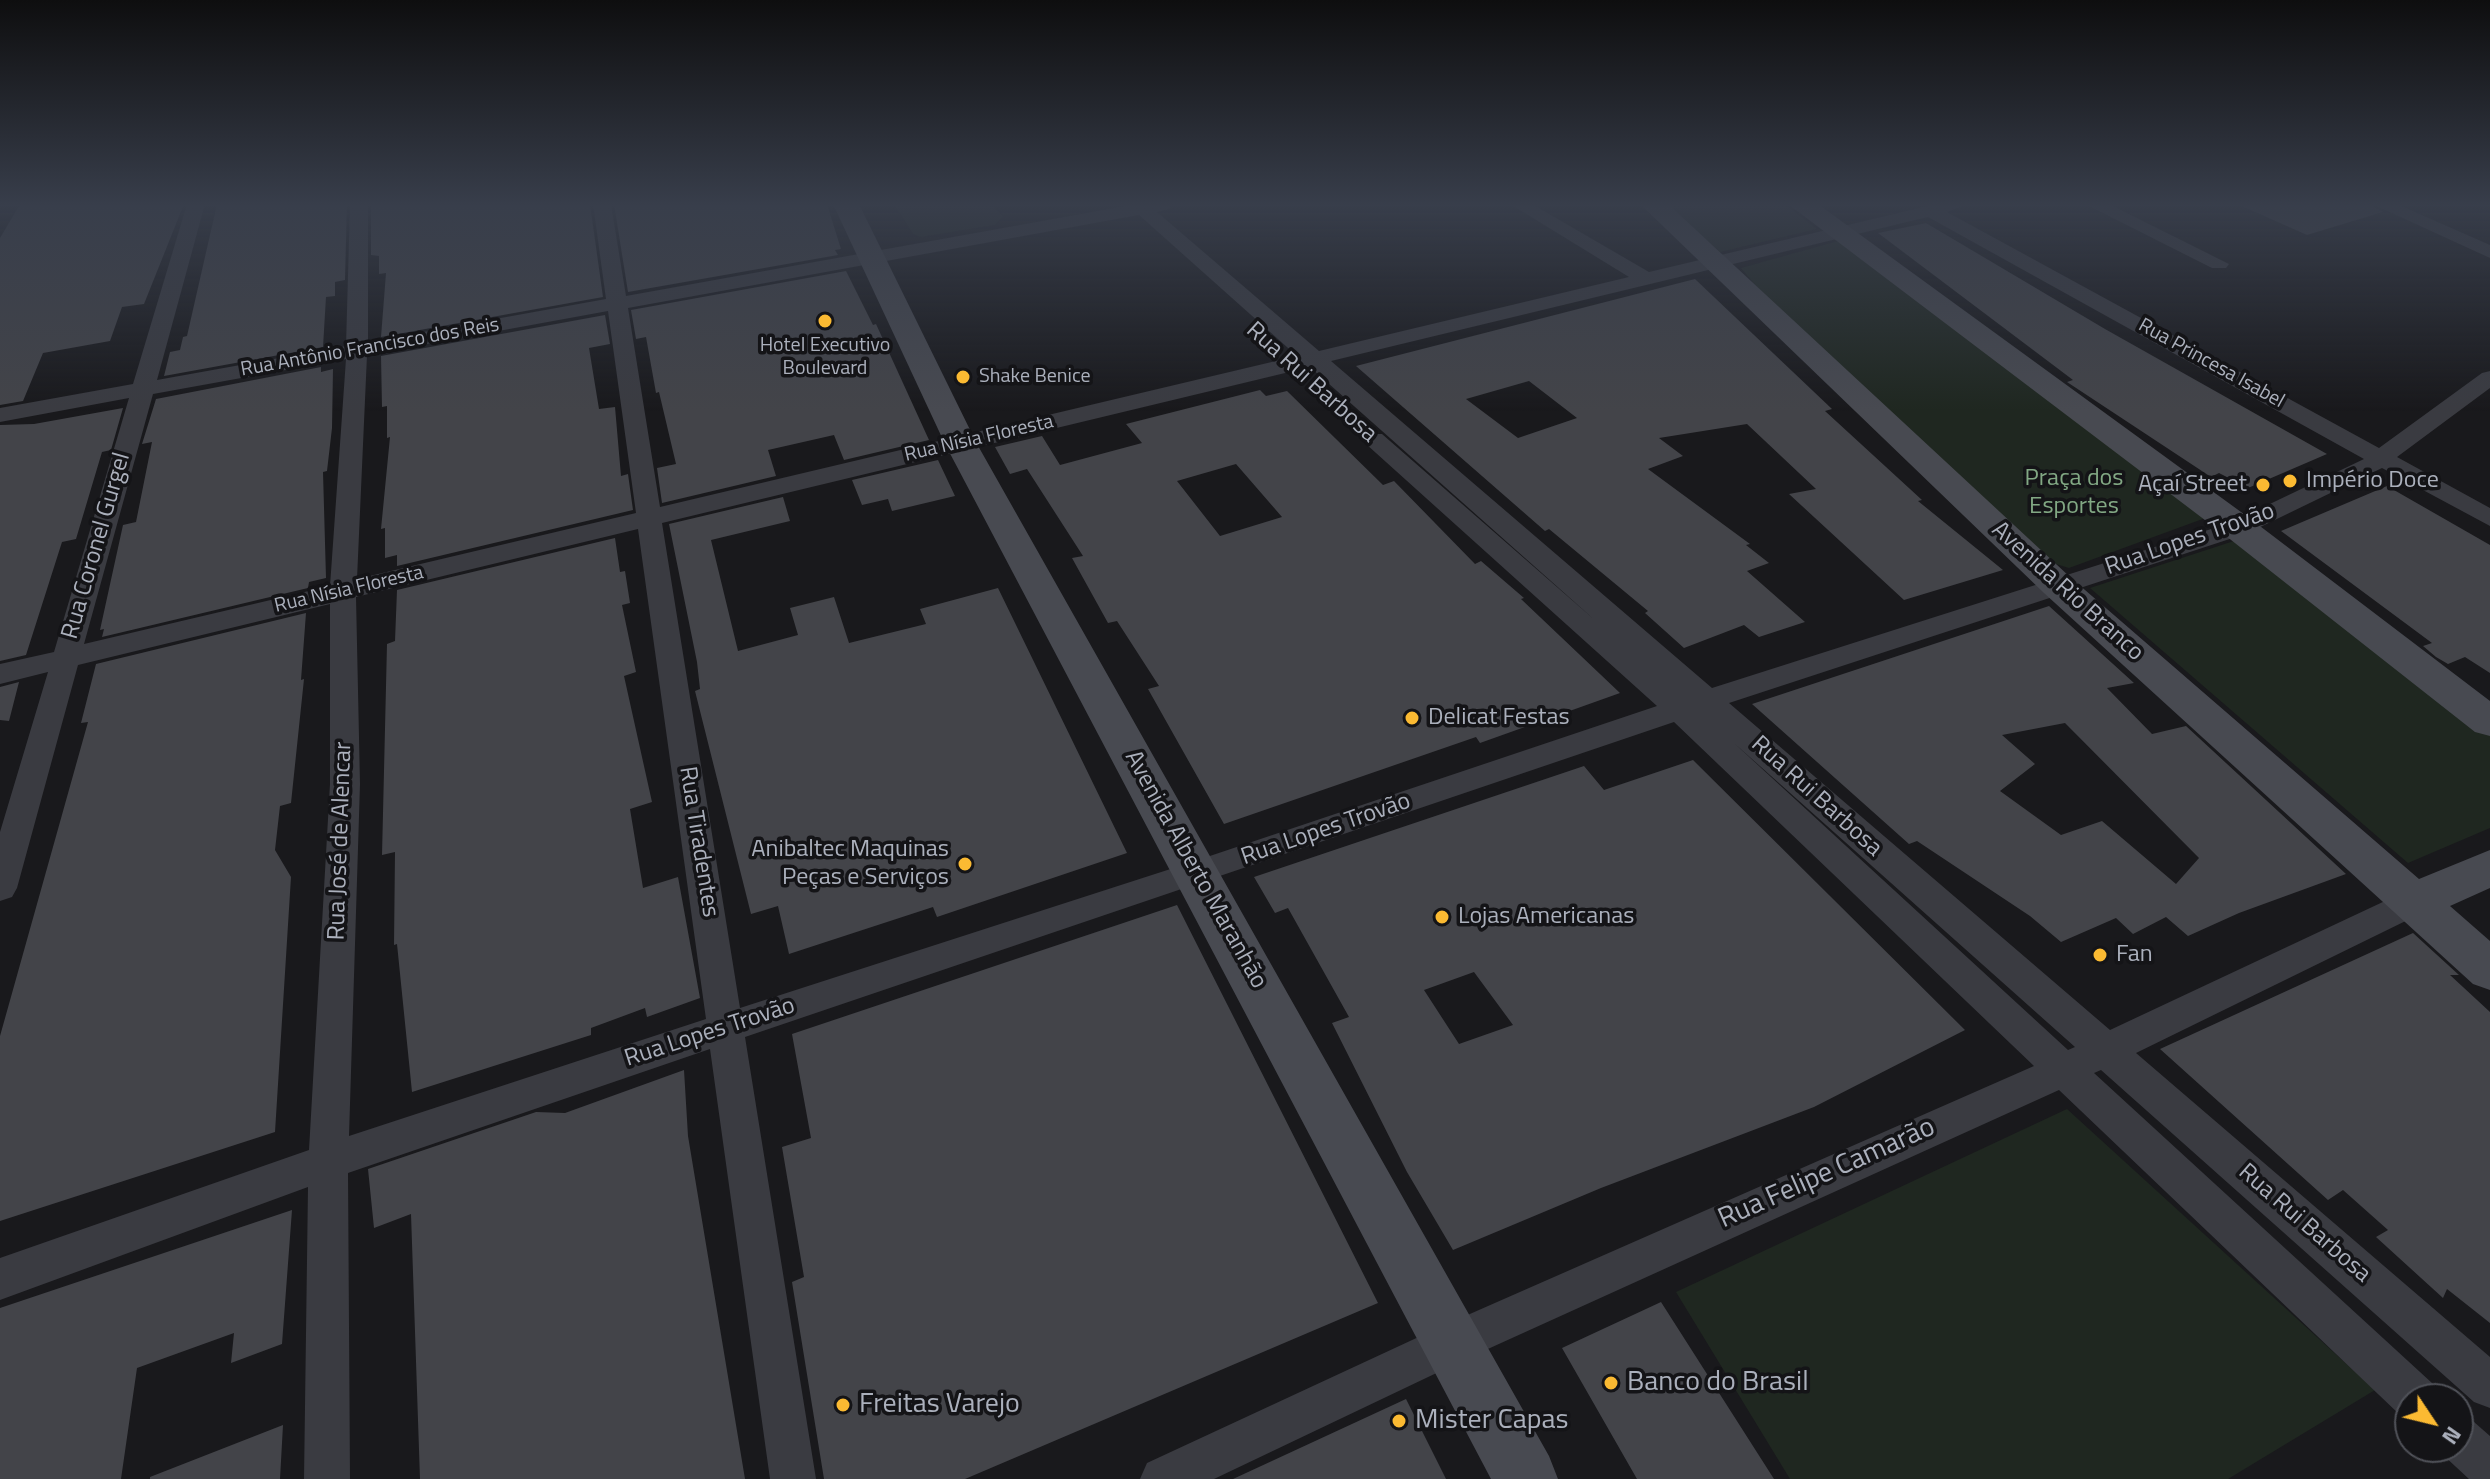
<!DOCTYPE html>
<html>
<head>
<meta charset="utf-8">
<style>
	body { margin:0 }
	#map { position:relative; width:2490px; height:1479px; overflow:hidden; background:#19191c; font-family:"Titillium Web",sans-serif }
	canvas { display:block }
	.north { position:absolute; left:2394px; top:1383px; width:80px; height:80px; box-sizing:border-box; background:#141417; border:2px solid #505259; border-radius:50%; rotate:125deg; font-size:22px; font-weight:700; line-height:32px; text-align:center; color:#abb0bc }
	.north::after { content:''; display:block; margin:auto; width:28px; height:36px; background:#fbba32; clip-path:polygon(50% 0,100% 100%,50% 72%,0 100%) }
</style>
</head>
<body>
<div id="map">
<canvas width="2490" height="1479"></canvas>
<div class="north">N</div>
</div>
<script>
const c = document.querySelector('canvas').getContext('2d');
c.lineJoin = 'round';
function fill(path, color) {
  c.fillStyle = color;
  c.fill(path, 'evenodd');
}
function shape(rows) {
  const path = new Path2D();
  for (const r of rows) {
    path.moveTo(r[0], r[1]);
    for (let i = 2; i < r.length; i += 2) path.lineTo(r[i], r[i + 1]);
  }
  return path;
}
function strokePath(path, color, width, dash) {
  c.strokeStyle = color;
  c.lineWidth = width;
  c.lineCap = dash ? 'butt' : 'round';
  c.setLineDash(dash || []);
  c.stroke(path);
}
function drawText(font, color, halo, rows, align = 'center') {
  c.font = font + ' "Titillium Web",sans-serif';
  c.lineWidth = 7;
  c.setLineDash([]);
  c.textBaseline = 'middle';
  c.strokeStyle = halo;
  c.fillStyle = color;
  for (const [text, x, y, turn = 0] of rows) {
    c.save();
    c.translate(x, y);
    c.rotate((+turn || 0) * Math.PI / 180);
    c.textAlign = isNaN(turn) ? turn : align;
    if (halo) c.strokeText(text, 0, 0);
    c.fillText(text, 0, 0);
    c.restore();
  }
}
const green = shape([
	[894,204,990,204,1003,216,995,225,921,237,913,234],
	[1665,204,1785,204,1817,229,1720,252],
	[1838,241,2208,517,2069,568,2056,564,1791,328,1741,268],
	[2240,539,2490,733,2490,828,2408,863,2090,588],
	[2067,1109,2375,1390,2228,1479,1790,1479,1676,1292]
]);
const building = shape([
	[20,204,184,204,144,304,122,307,110,341,43,353,23,401,0,405,0,238],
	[217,204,347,204,345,280,335,282,335,296,326,297,323,347,164,376,170,352,180,350,183,337,187,336],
	[371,204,590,204,603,297,381,337,386,273,379,274,379,256,371,255],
	[614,204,827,204,841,249,835,250,838,255,628,292],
	[2237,204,2369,204,2383,212,2307,235],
	[1926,223,2105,329,2327,454,2248,488,2219,473,2211,477,2067,382,2073,380,1878,233],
	[846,271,873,325,876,324,929,440,844,460,834,435,768,450,776,476,662,503,657,468,676,464,659,392,656,393,646,337,636,339,631,310],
	[1695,279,1832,409,1825,411,1922,500,1918,501,2003,570,1904,600,1789,494,1816,489,1747,424,1659,438,1683,456,1648,469,1750,544,1746,545,1769,563,1747,571,1805,622,1759,637,1744,625,1684,648,1645,613,1648,611,1549,529,1545,531,1356,366],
	[1529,381,1577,418,1518,438,1466,399],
	[605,315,610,344,589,348,599,409,615,407,621,476,628,474,633,510,397,566,397,555,385,558,385,528,381,529,390,437,387,438,387,406,382,407,381,356],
	[321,367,321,372,333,369,332,428,327,471,323,472,326,578,309,582,308,588,102,637,104,629,100,630,123,525,136,522,152,442,142,444,156,399],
	[1260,390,1266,396,1287,391,1383,485,1394,481,1475,564,1481,561,1524,598,1521,599,1620,693,1480,743,1476,737,1224,824,1148,689,1159,686,1117,621,1108,623,1072,558,1083,556,1027,469,1010,474,995,447,1042,436,1060,465,1142,443,1126,424],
	[1236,464,1282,517,1220,536,1177,481],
	[123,408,111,450,102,452,76,539,62,542,26,655,0,661,0,425,34,424],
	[938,460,955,496,892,511,888,499,862,505,852,480],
	[2387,486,2490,545,2490,673,2465,657,2448,664,2436,657,2423,646,2432,643,2281,531],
	[783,497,790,521,711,540,738,651,798,635,790,608,834,597,849,643,926,624,920,609,998,588,1127,853,937,917,933,907,789,954,778,906,751,914,695,691,700,689,697,662,669,524],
	[615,538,620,572,625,571,630,603,622,605,636,672,624,676,652,802,630,809,643,888,678,877,700,998,647,1017,645,1008,591,1028,591,1035,412,1092,397,944,394,945,395,852,382,855,387,644,395,641,397,590],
	[2049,606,2134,683,2107,688,2152,734,2186,726,2346,874,2239,913,2188,936,2166,917,2133,934,2116,918,2061,942,2030,916,1917,841,1909,844,1752,704],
	[2065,723,2199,858,2176,884,2102,821,2061,835,2000,791,2035,764,2002,735],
	[306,613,301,680,304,679,291,803,280,806,275,850,291,877,275,1132,0,1221,0,1036,88,722,81,723,96,664],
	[19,682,9,721,0,720,0,687],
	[1693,760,1965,1030,1814,1107,1601,1188,1453,1250,1407,1172,1332,1023,1349,1017,1288,908,1275,913,1254,877,1584,766,1604,790],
	[1474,972,1513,1025,1459,1044,1424,990],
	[1177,905,1378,1303,965,1479,824,1479,792,1282,804,1277,782,1147,811,1138,792,1034],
	[2413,933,2459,975,2450,975,2490,1012,2490,1323,2447,1289,2443,1298,2376,1237,2388,1230,2343,1190,2328,1200,2160,1049],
	[684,1070,688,1136,745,1479,420,1479,411,1214,374,1228,368,1169,536,1112,565,1113],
	[292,1210,282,1344,231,1363,234,1333,137,1368,121,1479,0,1479,0,1308],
	[1661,1302,1774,1479,1637,1479,1562,1348],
	[1406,1399,1446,1479,1233,1479],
	[283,1425,280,1479,150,1479,150,1477]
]);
const street = shape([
	[187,204,205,204,157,380,346,346,350,204,368,204,368,342,606,299,593,204,611,204,626,296,1136,204,1172,204,1169,209,1157,212,1319,351,1629,277,1510,204,1532,204,1649,272,1936,204,1968,204,1947,212,2379,448,2482,373,2490,371,2490,388,2397,457,2490,508,2490,526,2382,468,2248,533,1729,703,2110,1030,2402,893,2414,889,2426,893,2431,902,2426,911,2136,1053,2490,1357,2490,1408,2474,1402,2101,1070,2094,1073,2432,1383,2438,1399,2410,1399,2410,1419,2400,1415,2059,1090,1468,1358,1214,1479,1140,1479,1147,1463,1438,1328,2034,1066,1674,722,745,1037,816,1479,770,1479,710,1049,348,1173,350,1479,304,1479,308,1187,0,1300,0,1258,309,1150,330,784,330,604,78,665,17,888,12,897,0,901,0,832,48,672,0,684,0,664,54,652,129,398,0,422,0,408,133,384,187,204],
	[1139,215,1297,356,660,507,628,308,1139,215],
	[1928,217,2364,459,2230,523,1712,688,1331,361,1928,217],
	[608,311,636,513,357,579,367,355,608,311],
	[346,359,330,586,84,644,153,394,346,359],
	[1310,367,1597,622,1382,434,1366,434,1362,439,1366,444,1657,706,1186,864,740,1008,662,523,1310,367],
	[638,529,706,1019,349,1136,360,784,356,597,638,529],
	[1734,743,2075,1047,2068,1050,1734,743],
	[2085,204,2109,204,2229,264,2226,268,2212,268,2085,204],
	[2372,204,2397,204,2490,245,2490,258,2372,204],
	[2458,1415,2474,1422,2490,1436,2490,1479,2469,1479,2442,1454,2439,1447,2458,1447,2458,1415]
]);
const secondary = shape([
	[833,204,859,204,977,444,1549,1456,1558,1479,1491,1479,945,444,833,204],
	[1640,204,1668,204,2070,577,2419,879,2490,850,2490,888,2450,906,2490,941,2490,990,2473,984,2044,593,1640,204],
	[1788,204,1818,204,2252,520,2490,701,2490,736,2475,732,2226,536,1788,204]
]);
const markers = [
	[825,321,8,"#fbba32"],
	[963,377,8,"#fbba32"],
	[2290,481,8,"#fbba32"],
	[2263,485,8,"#fbba32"],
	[1412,718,8,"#fbba32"],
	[965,864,8,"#fbba32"],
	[1442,917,8,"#fbba32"],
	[2100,955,8,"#fbba32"],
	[1611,1383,8,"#fbba32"],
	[843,1405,8,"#fbba32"],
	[1399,1421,8,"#fbba32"]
];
const farPoinames = [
	["Hotel Executivo",825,346],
	["Boulevard",825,369],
	["Shake Benice",979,377,"left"]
];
const farStreetnames = [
	["Rua Antônio Francisco dos Reis",370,348,-10],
	["Rua Princesa Isabel",2211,364,29],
	["Rua Nísia Floresta",979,439,-13],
	["Rua Nísia Floresta",349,590,-13]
];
const streetNames = [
	["Rua Rui Barbosa",1311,383,42],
	["Rua Lopes Trovão",2190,540,-19],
	["Rua Coronel Gurgel",97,546,-74],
	["Avenida Rio Branco",2067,592,42],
	["Rua Rui Barbosa",1816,797,42],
	["Rua Lopes Trovão",1326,830,-19],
	["Rua José de Alencar",341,841,-88],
	["Rua Tiradentes",698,842,81],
	["Avenida Alberto Maranhão",1195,870,61],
	["Rua Lopes Trovão",710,1033,-18],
	["Rua Rui Barbosa",2304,1224,41]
];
const parkNames = [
	["Praça dos",2074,479],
	["Esportes",2074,507]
];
const poiNames = [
	["Império Doce",2306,481],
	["Açaí Street",2247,485,"right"],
	["Delicat Festas",1428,718],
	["Anibaltec Maquinas",949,850,"right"],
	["Peças e Serviços",949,878,"right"],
	["Lojas Americanas",1458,917],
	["Fan",2116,955]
];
const nearStreetnames = [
	["Rua Felipe Camarão",1827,1174,-24]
];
const nearPoinames = [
	["Banco do Brasil",1627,1383],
	["Freitas Varejo",859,1405],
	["Mister Capas",1415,1421]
];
fill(green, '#1f2720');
fill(building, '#434449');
fill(street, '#3a3b41');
fill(secondary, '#484a51');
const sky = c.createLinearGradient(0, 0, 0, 411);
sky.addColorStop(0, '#0e0e0f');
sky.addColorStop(0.5, '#383e4b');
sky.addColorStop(1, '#383e4b00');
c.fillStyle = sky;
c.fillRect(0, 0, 2490, 411);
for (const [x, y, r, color] of markers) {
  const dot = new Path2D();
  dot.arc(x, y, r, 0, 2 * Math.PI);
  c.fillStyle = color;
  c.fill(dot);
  strokePath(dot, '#141417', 3);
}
drawText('20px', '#abb0bc', '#141417', farPoinames);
drawText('20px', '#abb0bc', '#141417', farStreetnames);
drawText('24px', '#abb0bc', '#141417', streetNames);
drawText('24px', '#82a884', '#141417', parkNames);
drawText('24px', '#abb0bc', '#141417', poiNames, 'left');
drawText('28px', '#abb0bc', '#141417', nearStreetnames);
drawText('28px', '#abb0bc', '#141417', nearPoinames, 'left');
</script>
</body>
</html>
